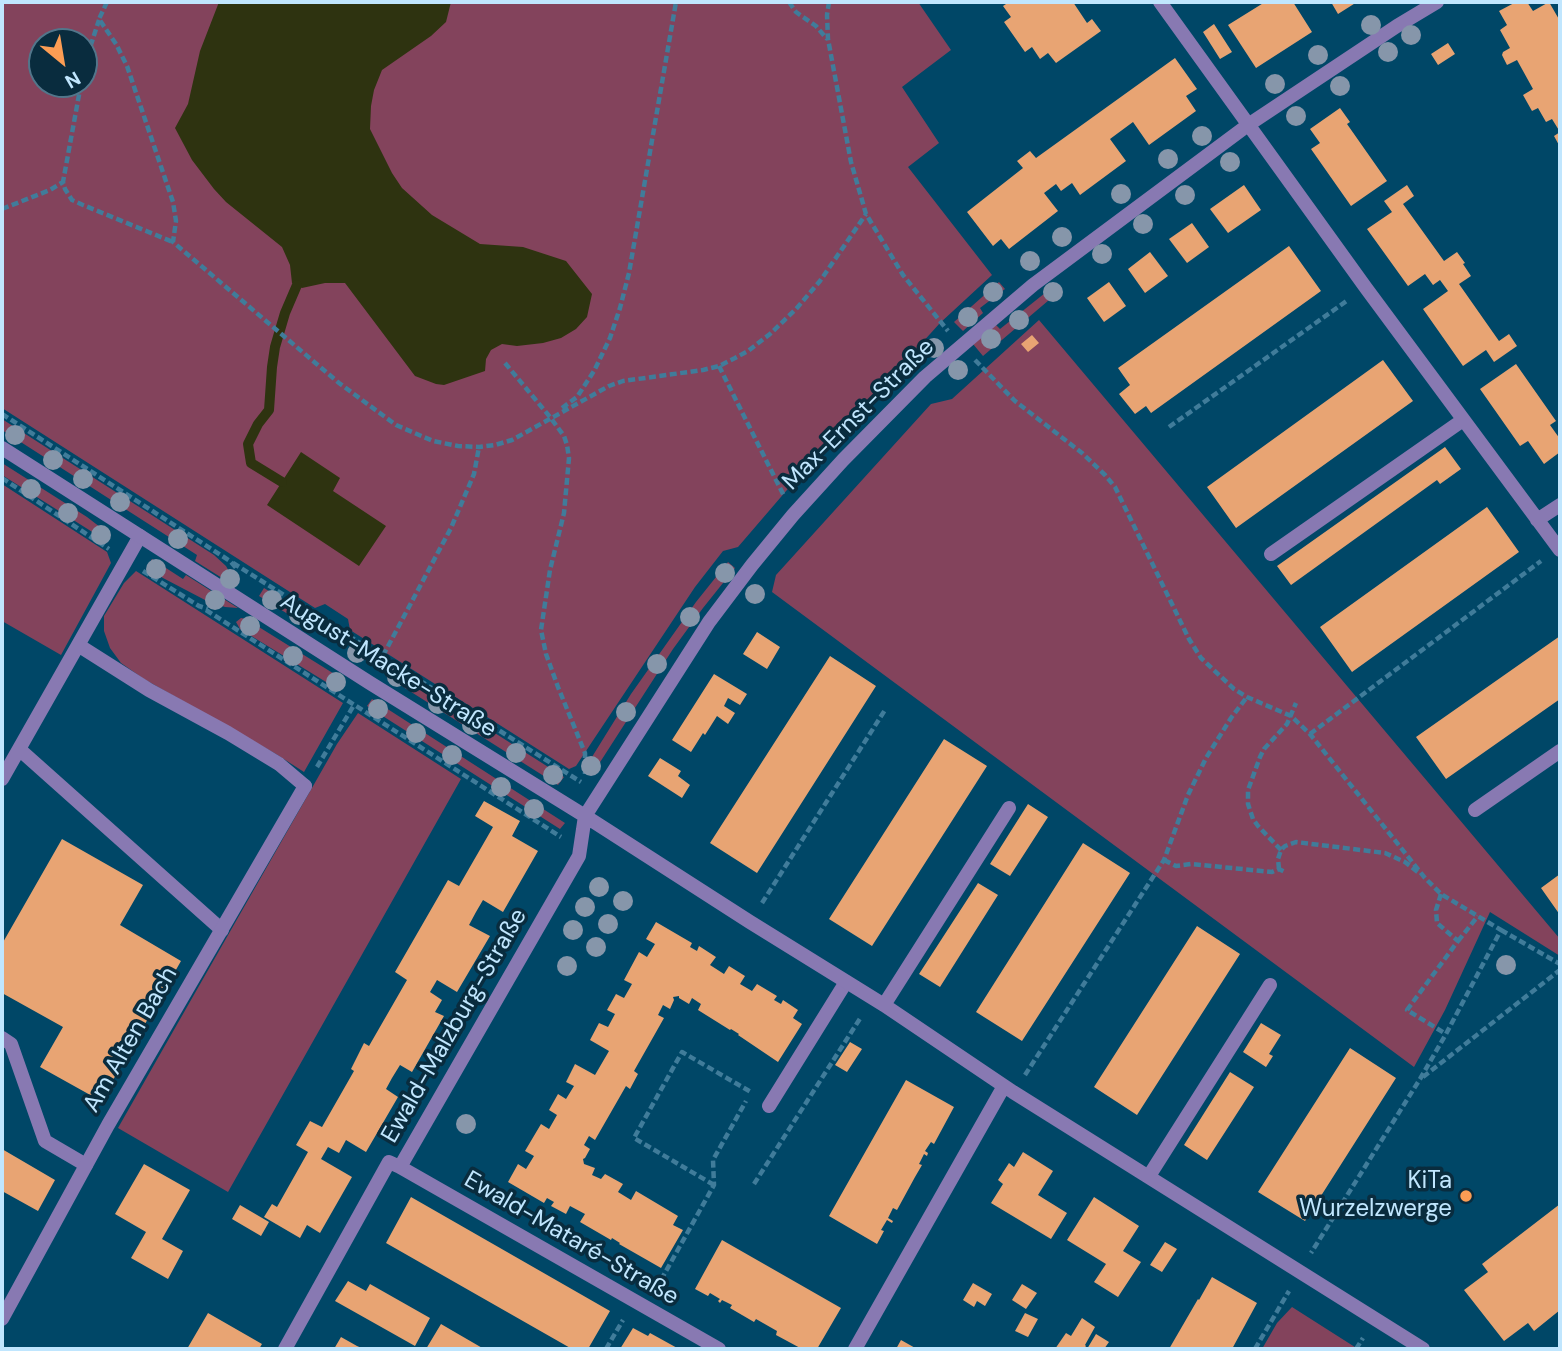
<!DOCTYPE html>
<html>
<head>
<meta charset="utf-8">
<style>
	body { margin:0 }
	#map { position:relative; width:1562px; height:1351px; overflow:hidden; background:#004767; font-family:"DM Sans",sans-serif }
	canvas { display:block }
	.frame { position:absolute; inset:0; border:4px solid #c0e6fe; pointer-events:none }
	.north { position:absolute; left:28px; top:28px; width:70px; height:70px; box-sizing:border-box; background:#092c3e; border:2px solid #52768b; border-radius:50%; rotate:150deg; font-size:19px; font-weight:700; line-height:28px; text-align:center; color:#c0e6fe }
	.north::after { content:''; display:block; margin:auto; width:24px; height:32px; background:#fc9d54; clip-path:polygon(50% 0,100% 100%,50% 72%,0 100%) }
</style>
</head>
<body>
<div id="map">
<canvas width="1562" height="1351"></canvas>
<div class="frame"></div>
<div class="north">N</div>
</div>
<script>
const c = document.querySelector('canvas').getContext('2d');
c.lineJoin = 'round';
function fill(path, color) {
  c.fillStyle = color;
  c.fill(path, 'evenodd');
}
function shape(rows) {
  const path = new Path2D();
  for (const r of rows) {
    path.moveTo(r[0], r[1]);
    for (let i = 2; i < r.length; i += 2) path.lineTo(r[i], r[i + 1]);
  }
  return path;
}
function strokePath(path, color, width, dash) {
  c.strokeStyle = color;
  c.lineWidth = width;
  c.lineCap = dash ? 'butt' : 'round';
  c.setLineDash(dash || []);
  c.stroke(path);
}
function drawText(font, color, halo, rows, align = 'center') {
  c.font = font + ' "DM Sans",sans-serif';
  c.lineWidth = 7;
  c.setLineDash([]);
  c.textBaseline = 'middle';
  c.strokeStyle = halo;
  c.fillStyle = color;
  for (const [text, x, y, turn = 0] of rows) {
    c.save();
    c.translate(x, y);
    c.rotate((+turn || 0) * Math.PI / 180);
    c.textAlign = isNaN(turn) ? turn : align;
    if (halo) c.strokeText(text, 0, 0);
    c.fillText(text, 0, 0);
    c.restore();
  }
}
const green = shape([
	[2,2,918,2,951,50,902,87,939,143,908,167,992,275,940,323,882,387,823,448,738,547,723,551,695,587,576,766,569,769,350,630,348,619,325,604,315,608,2,408],
	[42,42,84,42,84,84,42,84],
	[999,282,1005,289,980,308,983,313,963,331,954,322],
	[1058,284,1062,289,983,356,973,344,996,325,1000,329,1055,285],
	[1039,320,1560,939,1560,956,1490,912,1445,1010,1414,1067,772,592,776,575,931,404,952,399],
	[2,419,214,555,226,566,231,575,230,583,195,561,197,555,2,430],
	[2,463,87,517,109,534,105,540,2,475],
	[2,484,107,552,111,563,61,655,2,621],
	[152,559,183,579,186,575,238,608,225,607,205,600,163,578,147,567],
	[728,562,735,568,703,608,673,649,595,770,587,765,631,694,696,602],
	[136,571,343,703,304,772,276,754,144,679,121,663,110,648,104,631,104,616,124,583],
	[264,588,304,613,299,621,259,596],
	[241,618,246,619,344,680,339,690,240,629,236,622],
	[391,667,564,777,558,785,386,676],
	[372,699,565,823,560,829,367,706],
	[358,713,461,779,228,1192,118,1128,337,744],
	[1292,1307,1358,1349,1262,1349,1277,1323]
]);
const water = shape([
	[219,2,451,2,446,22,431,36,382,70,374,90,371,106,370,129,392,173,402,188,432,215,480,244,523,247,566,261,592,294,587,317,576,329,561,338,543,343,517,346,502,344,491,350,486,359,485,371,444,385,436,384,415,376,345,283,325,283,302,288,292,283,290,265,282,247,226,202,214,189,192,160,175,128,188,104,200,51],
	[301,452,340,478,333,491,386,526,359,566,267,505]
]);
const stream = shape([
	[282,482,251,463,248,444,258,424,269,410,272,367,275,347,285,313,297,285]
]);
const building = shape([
	[1009,2,1073,2,1087,23,1092,19,1101,31,1056,63,1048,53,1040,59,1032,47,1025,52,1004,22,1011,17,1003,6],
	[1265,2,1293,2,1312,32,1256,68,1228,25],
	[1331,2,1357,2,1338,14],
	[1516,2,1527,2,1533,11,1549,2,1560,21,1560,75,1558,76,1560,79,1560,147,1554,136,1560,132,1552,119,1546,122,1538,108,1532,111,1523,95,1533,89,1517,60,1507,65,1502,55,1503,52,1510,48,1500,30,1507,25,1499,11],
	[1214,24,1232,52,1220,59,1203,32],
	[1448,43,1455,54,1438,65,1431,54],
	[1175,58,1197,89,1186,96,1196,111,1149,145,1133,122,1110,139,1126,161,1080,195,1072,183,1061,191,1056,184,1044,193,1058,211,1009,249,1001,239,993,246,967,212,1023,168,1017,161,1030,151,1036,158],
	[1340,108,1350,122,1347,124,1387,181,1351,206,1311,149,1320,143,1310,129],
	[1244,185,1261,210,1228,233,1210,209],
	[1407,185,1414,196,1403,204,1444,261,1457,252,1465,263,1463,264,1471,276,1459,284,1499,341,1509,334,1517,346,1494,362,1486,350,1463,366,1423,309,1448,291,1440,280,1433,285,1425,274,1408,286,1367,229,1392,212,1384,201],
	[1192,223,1209,247,1187,263,1169,239],
	[1289,246,1321,291,1151,413,1146,406,1135,414,1119,394,1130,385,1118,368],
	[1150,252,1168,276,1145,293,1128,269],
	[1109,282,1126,306,1104,322,1087,298],
	[1032,335,1039,343,1028,352,1021,344],
	[1383,360,1413,401,1236,528,1207,487],
	[1516,364,1556,421,1550,425,1560,439,1560,452,1544,464,1528,441,1520,446,1480,389],
	[1445,447,1461,469,1440,484,1437,480,1291,585,1277,566],
	[1487,507,1519,552,1352,672,1320,627],
	[757,632,780,647,767,669,743,654],
	[1560,636,1560,699,1446,779,1416,737],
	[830,656,876,686,757,873,710,843],
	[714,674,747,694,740,705,728,698,724,706,735,713,728,724,717,716,705,735,703,733,691,752,672,740],
	[944,739,987,766,872,946,829,919],
	[660,758,681,771,678,776,690,785,682,798,648,776],
	[484,801,520,821,512,836,538,851,503,912,483,900,476,912,469,925,490,936,457,992,437,980,430,992,442,1000,435,1012,444,1016,412,1072,400,1065,392,1078,386,1089,398,1097,366,1152,346,1140,339,1153,328,1147,321,1159,352,1177,320,1233,307,1225,300,1238,264,1217,272,1204,277,1207,308,1152,296,1145,310,1121,322,1127,354,1071,351,1069,364,1043,369,1046,407,980,395,972,448,880,459,886,493,827,475,816],
	[1028,804,1048,817,1010,876,990,864],
	[62,839,143,885,120,925,181,961,101,1101,40,1067,63,1027,2,993,2,944],
	[1083,843,1130,873,1022,1041,976,1012],
	[1560,874,1560,915,1541,888],
	[978,883,998,895,940,987,919,974],
	[656,922,692,943,690,947,697,951,699,946,716,957,710,965,724,974,729,966,745,976,740,984,752,991,757,984,777,996,774,1000,781,1004,783,1000,798,1010,793,1018,802,1024,778,1062,738,1035,739,1034,731,1029,730,1030,698,1010,701,1004,692,998,689,1004,679,998,679,996,673,997,674,1000,670,1009,663,1005,658,1015,664,1018,634,1071,638,1074,630,1089,626,1086,595,1140,589,1136,584,1145,590,1149,585,1158,583,1159,584,1164,595,1168,592,1175,601,1179,605,1174,623,1184,618,1192,631,1200,636,1191,678,1216,673,1225,683,1230,661,1268,619,1244,620,1243,612,1238,611,1240,580,1222,585,1214,570,1206,566,1214,551,1206,554,1202,547,1198,544,1203,508,1182,518,1164,526,1169,534,1156,525,1151,541,1124,549,1129,557,1115,549,1110,558,1094,566,1099,574,1086,566,1082,575,1064,595,1075,609,1051,590,1040,599,1023,608,1027,615,1014,607,1010,616,994,624,998,632,984,624,980,639,952,647,957,655,944,646,939],
	[1197,926,1240,954,1137,1115,1094,1087],
	[1261,1023,1281,1035,1269,1054,1273,1056,1266,1067,1243,1052],
	[850,1042,862,1049,847,1072,835,1065],
	[1350,1048,1396,1078,1305,1221,1258,1192],
	[1230,1072,1254,1087,1207,1160,1184,1145],
	[906,1080,954,1107,934,1144,931,1142,925,1151,928,1153,927,1156,924,1154,919,1164,922,1165,915,1177,897,1210,893,1208,888,1218,893,1221,892,1223,887,1220,881,1230,884,1231,877,1244,829,1216],
	[2,1149,55,1180,38,1211,2,1191],
	[1023,1152,1053,1171,1038,1195,1067,1213,1051,1239,991,1203,1003,1184,998,1180,1009,1163,1014,1167],
	[144,1164,190,1190,162,1239,183,1251,168,1279,131,1258,146,1232,115,1214],
	[411,1197,610,1311,588,1349,572,1349,386,1243],
	[1094,1197,1139,1226,1123,1251,1141,1262,1118,1297,1094,1282,1106,1264,1067,1240],
	[1560,1204,1560,1310,1534,1331,1528,1323,1504,1341,1464,1290,1488,1272,1482,1264],
	[240,1205,269,1222,261,1236,232,1219],
	[722,1240,841,1308,817,1349,802,1349,776,1335,777,1331,756,1319,754,1322,730,1308,732,1305,722,1300,720,1303,718,1301,720,1299,710,1293,708,1296,695,1289],
	[1165,1242,1177,1249,1162,1272,1150,1265],
	[1212,1277,1257,1303,1232,1349,1169,1349,1198,1299,1199,1300],
	[348,1281,366,1291,370,1284,430,1318,415,1346,335,1301],
	[973,1283,992,1294,985,1306,977,1301,974,1307,963,1300],
	[1022,1284,1037,1293,1026,1309,1012,1300],
	[208,1313,262,1344,259,1349,187,1349],
	[1025,1313,1038,1319,1028,1337,1015,1331],
	[1082,1318,1095,1327,1085,1345,1086,1346,1084,1349,1055,1349,1066,1333,1071,1336],
	[441,1324,453,1331,484,1349,426,1349],
	[633,1328,648,1336,650,1333,679,1349,620,1349],
	[1096,1334,1109,1342,1104,1349,1087,1349],
	[341,1337,357,1346,364,1349,334,1349],
	[901,1340,917,1349,896,1349]
]);
const path = shape([
	[107,2,99,19,116,44,127,66,173,202,176,221,173,242,339,383,396,425,433,441,458,446,479,447,495,445,512,440,609,386,623,381,703,370,719,366,735,358,748,351,770,334,796,309,820,281,866,214],
	[789,2,796,12,816,26,827,39],
	[829,2,827,15,828,39,851,162,866,214,903,275,948,331],
	[84,66,99,20],
	[81,84,63,182,65,189,72,200,83,205,173,242],
	[2,209,50,190,63,182],
	[975,360,1015,401,1082,453,1105,475,1115,487,1189,639,1201,658,1234,689,1247,697,1291,716,1310,734,1425,878,1441,894,1501,930,1446,1034,1420,1079,1311,1253],
	[505,363,550,417,564,436,567,445,569,458,564,513,550,570,541,630,546,654,558,687,585,753,585,774],
	[719,366,784,496],
	[562,408,577,397,594,371,610,338,620,308,629,273,676,2],
	[2,414,230,561,237,569],
	[1169,427,1348,300],
	[2,478,109,549],
	[233,563,581,782],
	[143,571,199,606,208,609],
	[206,610,561,837],
	[378,665,451,528,474,474,479,447],
	[1310,734,1541,561],
	[317,767,354,705],
	[1281,850,1258,826,1253,819,1248,804,1248,790,1260,757,1264,749,1287,724,1296,703],
	[1164,860,1176,866,1191,864,1272,872,1279,869,1285,872],
	[1279,869,1278,859,1281,850,1285,846,1296,842,1385,853,1405,862,1419,873],
	[1441,894,1436,910,1437,923,1458,941,1407,1010,1446,1034],
	[762,903,885,710],
	[1501,930,1560,964],
	[1458,941,1478,916],
	[1025,1075,1164,860,1188,795,1206,758,1231,718,1247,697],
	[1423,1077,1560,970],
	[754,1184,861,1017],
	[714,1185,634,1138,682,1052,751,1092,750,1093],
	[656,1289,714,1185,713,1160,746,1101],
	[606,1349,623,1320],
	[1255,1349,1289,1291],
	[1356,1349,1363,1338]
]);
const service = shape([
	[78,645,149,690,228,733,279,764,305,786],
	[19,749,222,930],
	[2,779,140,536],
	[2,1038,11,1044,45,1141,86,1165],
	[769,1106,846,982]
]);
const minor = shape([
	[1160,2,1366,288,1560,550],
	[2,448,370,683,585,816,750,922,884,1005,1013,1092,1423,1349],
	[1537,520,1560,505],
	[1271,554,1463,420],
	[1475,810,1560,751],
	[884,1005,1009,808],
	[400,1167,719,1349],
	[1149,1176,1270,985],
	[2,1319,108,1125,305,786],
	[285,1349,389,1162,400,1167,579,856,585,816,709,622,752,565,793,515,843,460,925,377,1033,285,1248,125,1397,26,1437,2],
	[855,1349,1004,1086]
]);
const trees = [
	[1371,25],
	[1411,35],
	[1388,52],
	[1318,55],
	[1275,84],
	[1340,86],
	[1296,116],
	[1202,136],
	[1168,159],
	[1230,162],
	[1121,194],
	[1185,195],
	[1143,224],
	[1062,237],
	[1102,254],
	[1030,261],
	[993,292],
	[1053,292],
	[968,317],
	[1019,320],
	[991,339],
	[934,348],
	[958,370],
	[15,435],
	[53,460],
	[83,479],
	[31,489],
	[120,502],
	[68,513],
	[101,535],
	[178,539],
	[156,569],
	[725,573],
	[230,579],
	[755,594],
	[215,600],
	[272,600],
	[299,615],
	[690,617],
	[250,626],
	[357,653],
	[293,656],
	[657,664],
	[397,677],
	[336,682],
	[438,704],
	[378,709],
	[626,712],
	[472,725],
	[416,733],
	[516,753],
	[452,755],
	[591,766],
	[553,775],
	[501,787],
	[534,809],
	[599,887],
	[623,901],
	[585,907],
	[608,924],
	[573,930],
	[596,947],
	[1506,965],
	[567,966],
	[466,1124]
];
const markers = [
	[1466,1196,7,"#fc9d54"]
];
const streetNames = [
	["Max-Ernst-Straße",859,415,-45],
	["August-Macke-Straße",388,666,32],
	["Ewald-Malzburg-Straße",455,1026,-60],
	["Am Alten Bach",131,1040,-60],
	["Ewald-Mataré-Straße",571,1239,30]
];
const poiNames = [
	["KiTa",1452,1182],
	["Wurzelzwerge",1452,1210]
];
fill(green, '#83435c');
fill(water, '#2e3310');
strokePath(stream, '#2e3310', 10);
fill(building, '#e8a473');
strokePath(path, '#407c9a', 4.5, [7, 3.5]);
strokePath(service, '#8879b2', 14);
strokePath(minor, '#8879b2', 14);
c.fillStyle = '#8696aa';
for (const [x, y] of trees) {
  c.beginPath();
  c.arc(x, y, 10, 0, 2 * Math.PI);
  c.fill();
}
for (const [x, y, r, color] of markers) {
  const dot = new Path2D();
  dot.arc(x, y, r, 0, 2 * Math.PI);
  c.fillStyle = color;
  c.fill(dot);
  strokePath(dot, '#092c3e', 2.5);
}
drawText('24px', '#c0e6fe', '#092c3e', streetNames);
drawText('24px', '#c0e6fe', '#092c3e', poiNames, 'right');
</script>
</body>
</html>
